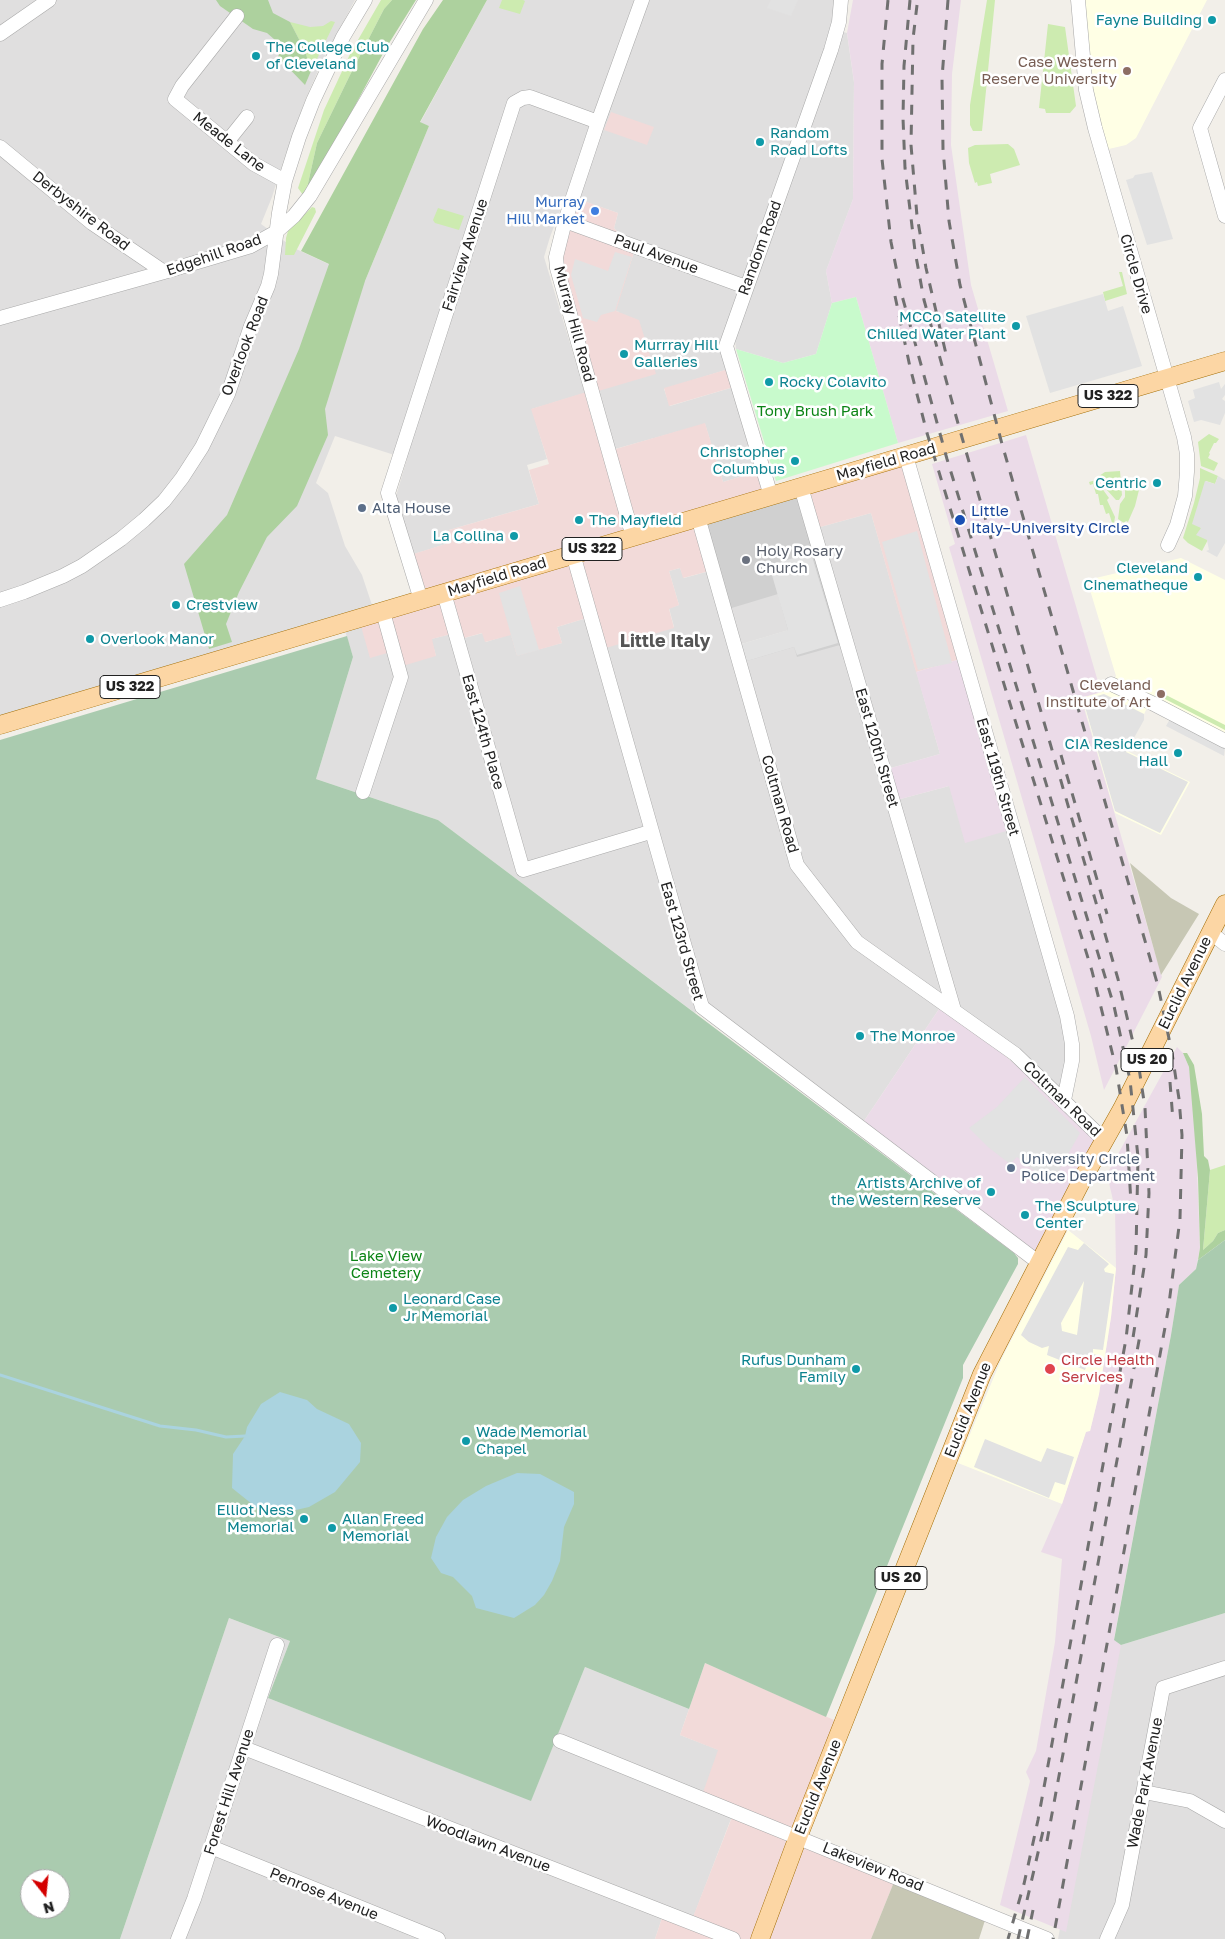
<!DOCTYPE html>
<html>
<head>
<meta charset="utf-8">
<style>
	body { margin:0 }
	#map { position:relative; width:1225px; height:1939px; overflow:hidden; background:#f2efe9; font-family:"Golos Text",sans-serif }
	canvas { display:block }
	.north { position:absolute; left:20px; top:1869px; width:50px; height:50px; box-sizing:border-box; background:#fff; border:1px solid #a7a7a7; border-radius:50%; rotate:164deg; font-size:14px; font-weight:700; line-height:20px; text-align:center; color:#222 }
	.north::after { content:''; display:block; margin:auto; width:18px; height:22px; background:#d40000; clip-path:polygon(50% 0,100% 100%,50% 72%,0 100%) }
</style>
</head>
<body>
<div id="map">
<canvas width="1225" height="1939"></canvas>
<div class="north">N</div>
</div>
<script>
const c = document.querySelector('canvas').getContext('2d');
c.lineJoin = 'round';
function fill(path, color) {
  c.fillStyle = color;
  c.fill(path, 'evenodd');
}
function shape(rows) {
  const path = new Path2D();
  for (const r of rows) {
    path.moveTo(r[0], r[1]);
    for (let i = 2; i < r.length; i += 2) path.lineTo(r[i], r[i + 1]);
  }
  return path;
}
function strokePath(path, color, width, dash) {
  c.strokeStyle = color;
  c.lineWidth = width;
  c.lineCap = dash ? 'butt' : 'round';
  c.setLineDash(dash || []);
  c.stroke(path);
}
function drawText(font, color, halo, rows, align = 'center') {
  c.font = font + ' "Golos Text",sans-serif';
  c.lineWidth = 5;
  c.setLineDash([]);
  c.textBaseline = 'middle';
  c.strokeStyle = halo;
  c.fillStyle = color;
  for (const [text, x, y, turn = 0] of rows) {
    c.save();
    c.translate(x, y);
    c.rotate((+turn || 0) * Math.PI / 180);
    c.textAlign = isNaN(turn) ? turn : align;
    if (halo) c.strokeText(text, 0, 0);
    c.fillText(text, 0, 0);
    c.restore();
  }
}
const residential = shape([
	[0,0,355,0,322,62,306,98,284,159,272,197,261,224,294,248,365,281,429,126,420,123,487,0,834,0,832,29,847,33,854,82,853,199,826,271,832,303,816,354,783,363,736,349,735,340,726,346,732,368,664,389,670,406,737,386,763,470,723,482,705,424,615,449,597,391,619,312,615,311,634,252,614,228,618,213,566,195,550,237,544,257,585,393,532,409,547,459,527,465,539,504,449,530,453,542,414,554,396,496,407,459,335,436,316,483,328,493,345,546,362,575,373,608,0,718],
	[871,513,940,754,884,770,893,801,949,786,1013,829,1067,1016,1064,1100,943,1003,860,1127,701,1008,695,1013,438,820,316,779,353,657,343,624,359,619,394,651,436,656,431,639,455,633,457,640,483,633,486,642,511,634,517,655,562,643,557,627,590,617,674,627,669,608,679,605,669,571,680,568,684,578,713,570,778,594,789,630,735,646,794,647,798,657,813,529],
	[1225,1613,1225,1939,1058,1939,1114,1640,1121,1645],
	[229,1618,290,1641,268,1698,531,1800,585,1667,689,1709,680,1735,719,1750,734,1811,691,1923,664,1912,655,1939,120,1939]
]);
const commercial = shape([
	[611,112,654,127,647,145,604,130],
	[578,199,618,213,614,228,634,252,616,311,639,320,656,374,585,395,602,453,705,423,723,482,763,470,771,496,713,570,683,578,680,568,669,571,679,605,669,609,674,628,599,650,590,617,557,627,562,643,517,656,511,635,485,642,482,633,457,640,455,633,432,639,436,656,399,667,394,651,370,658,359,619,421,600,407,556,452,542,449,530,539,504,529,470,549,464,531,409,596,389,564,272,562,257],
	[732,368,737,386,669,406,664,388],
	[906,456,964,658,916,672,871,513,813,529,801,487],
	[705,1663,843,1724,798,1836,896,1877,871,1939,655,1939,664,1912,691,1922,734,1812,701,1798,718,1750,680,1735]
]);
const industrial = shape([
	[853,0,961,0,952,74,951,145,971,285,1008,411,898,443,856,297,832,303,826,271,853,199,854,82,847,33],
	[1026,435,1101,692,1081,698,1162,977,1104,1090,1091,1036,949,547,955,544,932,464],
	[964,658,1013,829,965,843,949,786,893,801,884,770,940,754,916,672],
	[943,1003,1104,1140,1038,1262,860,1127],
	[1177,1047,1183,1053,1189,1067,1195,1116,1200,1248,1196,1269,1179,1285,1171,1335,1114,1639,1121,1645,1066,1932,1000,1905,1030,1781,1026,1772,1036,1751,1055,1642,1062,1559,1041,1552,1062,1504,1086,1431,1090,1431,1099,1394,1111,1317,1116,1267,1115,1209,1107,1174]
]);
const education = shape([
	[1078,0,1207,0,1136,138,1126,145,1100,151],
	[1181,558,1225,580,1225,734,1152,697,1127,751,1190,782,1161,835,1115,813,1082,698,1109,690,1116,676,1087,580],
	[1068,1230,1116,1268,1111,1317,1099,1394,1090,1431,1086,1432,1062,1504,958,1463,1001,1360]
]);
const religious = shape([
	[801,487,847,643,797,657,794,647,740,663,788,630,778,594,725,610,698,517]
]);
const construction = shape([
	[1130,863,1171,898,1199,914,1161,975],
	[896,1877,987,1914,979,1939,871,1939]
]);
const grass = shape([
	[381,0,392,0,384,9,350,75,317,143,307,188,303,195,298,188,324,110,351,52],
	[502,0,523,0,525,1,520,14,499,8],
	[987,0,995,0,982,131,973,131,970,125,970,105],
	[331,21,335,22,311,71,305,51,290,22,310,27,323,26],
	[1048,24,1065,27,1076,106,1070,113,1046,113,1045,109,1039,108],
	[1008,144,1014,149,1020,165,990,174,992,183,978,186,977,182,975,183,969,163,968,148,975,145],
	[312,207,315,208,316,212,294,255,285,255,286,238,288,231],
	[438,208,464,216,459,230,435,223,433,220],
	[1119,272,1122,272,1127,294,1105,301,1103,292,1123,286],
	[1209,434,1219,439,1216,443,1214,443,1209,453,1210,454,1208,458,1218,463,1214,471,1201,466,1198,442],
	[1200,468,1218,476,1215,484,1206,481,1200,527,1211,534,1202,551,1188,543,1183,538,1194,503,1200,478],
	[1120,471,1122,495,1119,500,1116,500,1106,489,1099,476,1105,472],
	[1096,480,1109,498,1107,500,1115,517,1113,529,1107,535,1113,526,1109,513,1106,514,1103,505,1100,505,1098,494,1096,494,1093,484,1090,485,1089,482],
	[1138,485,1140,486,1135,506,1128,522,1126,521,1124,523,1118,519,1120,504,1125,497,1125,488],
	[1166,695,1225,725,1225,730,1165,699],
	[1225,1165,1225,1230,1218,1233,1213,1241,1203,1250,1210,1170]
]);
const forest = shape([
	[216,0,268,0,273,13,290,22,305,51,311,71,305,85,278,57,282,46,267,33,253,29,220,6],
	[392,0,416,0,386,48,343,128,307,188,317,143,350,75,384,9],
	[443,0,487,0,420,122,429,126,365,281,325,409,328,435,297,506,267,537,239,592,226,624,232,642,209,649,184,564,227,515,299,349,329,264,301,251,423,29],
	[1183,1053,1187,1053,1194,1065,1202,1114,1204,1156,1208,1160,1210,1170,1203,1250,1213,1241,1218,1233,1225,1230,1225,1240,1198,1260,1200,1248,1198,1178,1189,1067]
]);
const cemetery = shape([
	[347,636,353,657,316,779,438,820,1014,1253,1018,1258,1018,1264,963,1365,963,1378,826,1717,705,1663,689,1709,585,1667,531,1801,268,1698,290,1641,229,1618,120,1939,0,1939,0,740],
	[30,1879,60,1879,60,1909,30,1909],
	[1225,1240,1225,1613,1121,1645,1114,1640,1171,1335,1179,1285,1196,1269,1198,1260]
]);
const park = shape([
	[856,297,898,443,776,481,736,349,783,363,816,354,832,303]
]);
const parking = shape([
	[771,0,798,0,791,16,767,8],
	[1152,172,1173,239,1147,245,1126,180,1133,178,1135,175],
	[615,252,632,257,615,311,601,315,597,322,583,318,571,275,575,259,608,271],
	[1103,294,1108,311,1123,306,1142,366,1050,393,1026,316],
	[1219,382,1221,389,1225,384,1225,395,1222,399,1225,401,1225,413,1220,425,1201,420,1194,422,1188,401,1195,398,1193,390],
	[1218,476,1225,480,1225,543,1217,557,1206,551,1209,550,1207,540,1196,535,1201,528,1192,524,1205,481,1215,484],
	[917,531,952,663,918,670,882,542],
	[811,553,838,643,797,655,794,647,740,663,735,646,788,630,769,565],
	[520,586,539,650,517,656,499,593],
	[1104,694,1144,714,1144,720,1126,752,1188,782,1160,833,1115,811,1083,700],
	[1170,719,1225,747,1224,756,1166,726],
	[1025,1077,1080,1133,1053,1181,1039,1171,1037,1173,1017,1157,1010,1164,988,1147,969,1128,997,1107],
	[1084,1243,1109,1264,1104,1269,1105,1272,1114,1274,1103,1350,1093,1349,1093,1354,1101,1356,1098,1364,1088,1362,1085,1370,1047,1355,1049,1346,1042,1348,1029,1342,1021,1335,1068,1247,1078,1250],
	[1084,1281,1077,1335,1062,1331,1061,1323],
	[985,1439,1041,1462,1047,1448,1074,1457,1065,1485,1055,1482,1049,1498,974,1467]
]);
const water = shape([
	[280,1392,307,1400,317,1409,349,1424,361,1443,360,1462,335,1492,309,1507,287,1512,278,1510,273,1513,262,1512,232,1488,233,1454,245,1436,247,1427,261,1404],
	[517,1473,540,1474,574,1492,574,1504,564,1527,560,1561,552,1581,544,1595,535,1605,514,1618,476,1608,472,1596,453,1577,441,1573,431,1558,436,1537,447,1517,463,1500,486,1486]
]);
const stream = shape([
	[0,1375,160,1426,196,1430,226,1437,245,1436]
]);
const minor = shape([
	[1078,0,1086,90,1095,128,1184,437,1187,454,1187,472,1185,496,1177,525,1168,545],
	[237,16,182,86,175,99,254,164,285,181],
	[0,34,49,0],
	[1225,80,1200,128,1225,216],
	[227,142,247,117],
	[0,147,92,223,164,272],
	[565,221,746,287],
	[0,318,164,272,251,246,276,232,294,216,310,196,426,0],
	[906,456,1067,1016,1072,1044,1072,1061,1064,1100],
	[801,487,954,1010],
	[771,496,726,346,831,50,839,22,841,0],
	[698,517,797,865,857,942,1015,1054,1104,1140],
	[633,537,557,268,556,257,565,221,598,122,642,0],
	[573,554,702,1007,1038,1262],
	[444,593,523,870,650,832],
	[0,600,24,592,63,576,82,566,121,539,144,520,164,501,182,478,202,447,228,394,251,326,268,286,271,274,279,213,285,181,299,137,313,101,343,37,365,0],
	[421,600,388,493,514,103,523,98,530,97,598,122],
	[1111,684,1152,703,1225,741],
	[363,792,401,677,383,612],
	[1210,932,1225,944],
	[560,1741,1047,1939],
	[244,1748,733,1939],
	[1144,1792,1190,1801,1225,1821],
	[211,1847,438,1939],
	[178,1939,194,1899,277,1645],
	[1107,1939,1122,1905,1163,1688,1225,1668]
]);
const major = shape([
	[0,725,1225,361],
	[760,1939,798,1837,982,1374,1082,1180,1122,1109,1225,904]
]);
const rail = shape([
	[888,0,882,64,882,159,891,242,901,292,947,459,1114,1006,1130,1080,1138,1157,1136,1250,1126,1339,1038,1820,1024,1884,1008,1939],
	[910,0,904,66,903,118,905,168,915,251,924,300,959,427,1118,979,1139,1068,1145,1108,1149,1193,1146,1255,1132,1344],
	[948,0,942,78,943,149,949,221,960,285,1002,444,1158,986,1172,1053,1179,1099,1182,1135,1180,1219,1168,1311,1053,1939],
	[917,5,913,39,911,145,917,216,926,268,946,354],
	[895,296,910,367,927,433,1092,971,1116,1068,1127,1136,1131,1203],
	[1061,755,1107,914],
	[1170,1082,1173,1121],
	[1047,1841,1140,1335],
	[1018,1939,1043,1831],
	[1027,1939,1033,1910]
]);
const markers = [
	[1212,20,5,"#0f9aa8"],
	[256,56,5,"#0f9aa8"],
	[1127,71,5,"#8d6e63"],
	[760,142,5,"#0f9aa8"],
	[595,211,5,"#3f7fe0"],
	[1016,326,5,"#0f9aa8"],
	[624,354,5,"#0f9aa8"],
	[769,382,5,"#0f9aa8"],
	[795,461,5,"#0f9aa8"],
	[1157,483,5,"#0f9aa8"],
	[362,508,5,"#5c6f8a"],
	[579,520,5,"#0f9aa8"],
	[960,520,6,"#1a4fb4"],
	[514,536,5,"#0f9aa8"],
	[746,560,5,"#6b7280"],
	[1198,577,5,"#0f9aa8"],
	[176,605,5,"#0f9aa8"],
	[90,639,5,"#0f9aa8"],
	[1161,694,5,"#8d6e63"],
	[1178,753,5,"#0f9aa8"],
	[860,1036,5,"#0f9aa8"],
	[1011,1168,5,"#5c6f8a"],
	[991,1192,5,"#0f9aa8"],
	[1025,1215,5,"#0f9aa8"],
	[393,1308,5,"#0f9aa8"],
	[856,1369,5,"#0f9aa8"],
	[1050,1369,6,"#e0444e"],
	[466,1441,5,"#0f9aa8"],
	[304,1519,5,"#0f9aa8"],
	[332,1528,5,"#0f9aa8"]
];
const shields = [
	[1108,396,60],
	[592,549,60],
	[130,687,60],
	[1147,1060,52],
	[901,1578,52]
];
const shieldNames = [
	["US 322",1108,396],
	["US 322",592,549],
	["US 322",130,687],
	["US 20",1147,1060],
	["US 20",901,1578]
];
const cultureNames = [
	["Fayne Building",1202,20,"right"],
	["The College Club",266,47],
	["of Cleveland",266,64],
	["Random",770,133],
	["Road Lofts",770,150],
	["MCCo Satellite",1006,317,"right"],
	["Chilled Water Plant",1006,334,"right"],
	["Murrray Hill",634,345],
	["Galleries",634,362],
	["Rocky Colavito",779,382],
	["Christopher",785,452,"right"],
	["Columbus",785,469,"right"],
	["Centric",1147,483,"right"],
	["The Mayfield",589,520],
	["La Collina",504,536,"right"],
	["Cleveland",1188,568,"right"],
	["Cinematheque",1188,585,"right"],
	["Crestview",186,605],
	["Overlook Manor",100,639],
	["CIA Residence",1168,744,"right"],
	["Hall",1168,761,"right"],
	["The Monroe",870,1036],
	["Artists Archive of",981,1183,"right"],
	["the Western Reserve",981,1200,"right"],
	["The Sculpture",1035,1206],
	["Center",1035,1223],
	["Leonard Case",403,1299],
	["Jr Memorial",403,1316],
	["Rufus Dunham",846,1360,"right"],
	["Family",846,1377,"right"],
	["Wade Memorial",476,1432],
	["Chapel",476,1449],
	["Elliot Ness",294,1510,"right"],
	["Memorial",294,1527,"right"],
	["Allan Freed",342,1519],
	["Memorial",342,1536]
];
const educationNames = [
	["Case Western",1117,62],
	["Reserve University",1117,79],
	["Cleveland",1151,685],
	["Institute of Art",1151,702]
];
const streetNames = [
	["Meade Lane",229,142,38],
	["Derbyshire Road",81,211,38],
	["Random Road",760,248,-70],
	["Paul Avenue",656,254,20],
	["Edgehill Road",214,255,-19],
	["Fairview Avenue",465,255,-72],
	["Circle Drive",1136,274,74],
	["Murray Hill Road",574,324,75],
	["Overlook Road",245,346,-69],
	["Mayfield Road",886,462,-16],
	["Mayfield Road",497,577,-17],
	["East 124th Place",483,732,74],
	["East 120th Street",877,748,74],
	["East 119th Street",998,777,74],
	["Coltman Road",780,804,74],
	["East 123rd Street",682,941,74],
	["Euclid Avenue",1185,983,-64],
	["Coltman Road",1062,1099,44],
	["Euclid Avenue",968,1410,-68],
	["Wade Park Avenue",1145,1783,-79],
	["Euclid Avenue",818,1787,-68],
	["Forest Hill Avenue",229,1792,-72],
	["Woodlawn Avenue",488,1844,21],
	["Lakeview Road",873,1867,22],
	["Penrose Avenue",324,1894,22]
];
const shopNames = [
	["Murray",585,202],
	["Hill Market",585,219]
];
const parkNames = [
	["Tony Brush Park",815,411],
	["Lake View",386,1256],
	["Cemetery",386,1273]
];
const serviceNames = [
	["Alta House",372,508],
	["University Circle",1021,1159],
	["Police Department",1021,1176]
];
const transitNames = [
	["Little",971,511],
	["Italy–University Circle",971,528]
];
const worshipNames = [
	["Holy Rosary",756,551],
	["Church",756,568]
];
const healthNames = [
	["Circle Health",1061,1360],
	["Services",1061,1377]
];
const quarterNames = [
	["Little Italy",665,641]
];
fill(residential, '#e0dfdf');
fill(commercial, '#f2dad9');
fill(industrial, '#ebdbe8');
fill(education, '#ffffe5');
fill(religious, '#d0d0d0');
fill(construction, '#c7c7b4');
fill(grass, '#cdebb0');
fill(forest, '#add19e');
fill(cemetery, '#aacbaf');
fill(park, '#c8facc');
fill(parking, '#e2e2e2');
fill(water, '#aad3df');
strokePath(stream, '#aad3df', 3);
strokePath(minor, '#a9a9a9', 15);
strokePath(major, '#a06b00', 19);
strokePath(minor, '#fff', 14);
strokePath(major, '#fcd6a4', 18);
strokePath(rail, '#707070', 3, [10, 10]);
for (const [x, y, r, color] of markers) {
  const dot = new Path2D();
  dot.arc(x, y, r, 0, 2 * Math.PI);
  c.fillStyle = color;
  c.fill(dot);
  strokePath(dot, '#fff', 2);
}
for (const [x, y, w] of shields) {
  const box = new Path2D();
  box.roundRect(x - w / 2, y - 11.5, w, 23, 4);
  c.fillStyle = '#fff';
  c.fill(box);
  strokePath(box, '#222', 1);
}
drawText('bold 14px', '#222', null, shieldNames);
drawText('15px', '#0d838f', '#fff', cultureNames, 'left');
drawText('15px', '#785e54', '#fff', educationNames, 'right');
drawText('15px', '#222', '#fff', streetNames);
drawText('15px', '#366cbe', '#fff', shopNames, 'right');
drawText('15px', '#0c8416', '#fff', parkNames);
drawText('15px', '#4e5e75', '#fff', serviceNames, 'left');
drawText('15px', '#164399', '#fff', transitNames, 'left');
drawText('15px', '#5b616d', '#fff', worshipNames, 'left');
drawText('15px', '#be3a42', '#fff', healthNames, 'left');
drawText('bold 18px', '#555', '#fff', quarterNames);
</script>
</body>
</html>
